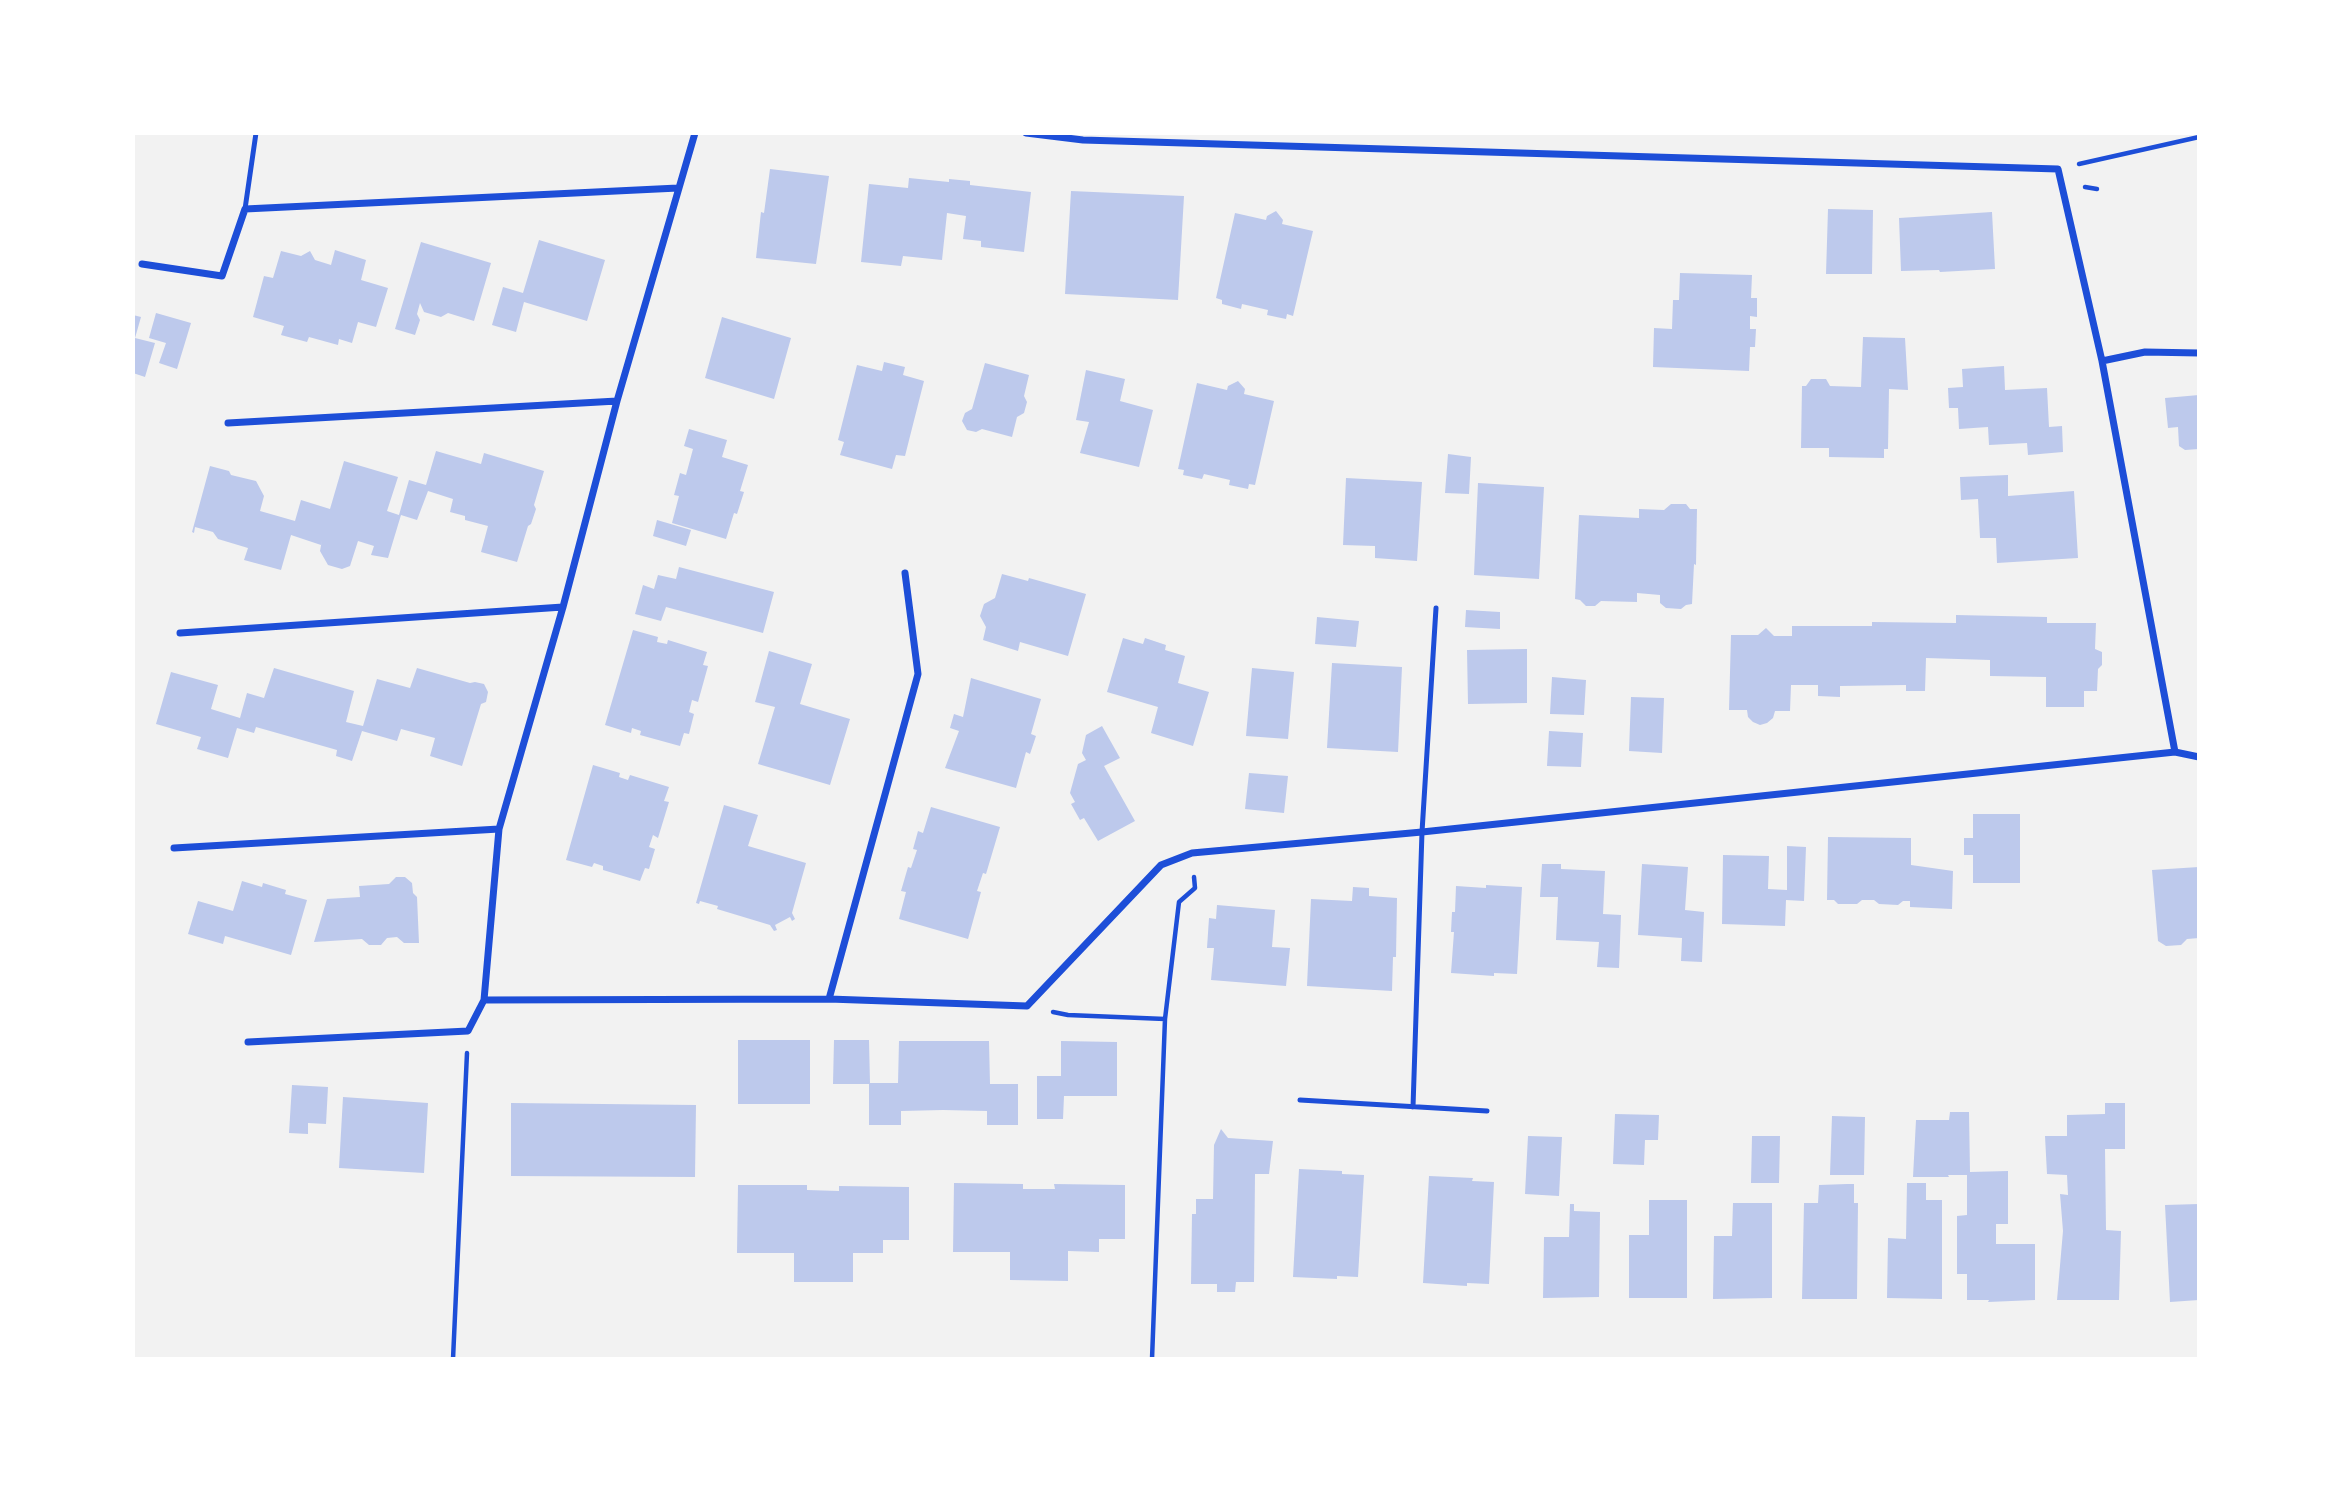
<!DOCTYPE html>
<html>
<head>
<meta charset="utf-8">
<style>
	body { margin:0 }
	#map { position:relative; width:2332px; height:1492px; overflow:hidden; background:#f2f2f2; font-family:Jost,sans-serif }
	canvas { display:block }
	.frame { position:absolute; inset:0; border:135px solid #fff; pointer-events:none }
</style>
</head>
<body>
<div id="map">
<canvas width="2332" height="1492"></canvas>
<div class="frame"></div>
</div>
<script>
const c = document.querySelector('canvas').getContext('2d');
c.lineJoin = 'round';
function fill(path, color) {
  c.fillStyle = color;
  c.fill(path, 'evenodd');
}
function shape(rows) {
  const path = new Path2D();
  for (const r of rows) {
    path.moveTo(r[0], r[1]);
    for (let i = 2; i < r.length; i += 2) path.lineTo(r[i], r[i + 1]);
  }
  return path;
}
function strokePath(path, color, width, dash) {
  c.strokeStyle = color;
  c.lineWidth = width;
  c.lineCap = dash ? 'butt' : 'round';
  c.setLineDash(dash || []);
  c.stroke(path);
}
const building = shape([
	[770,169,829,176,816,264,756,258,761,212,764,213],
	[909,178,949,182,949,179,970,181,970,185,1031,192,1024,252,981,247,981,241,963,239,966,216,947,213,942,260,903,256,901,266,861,262,869,184,908,188],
	[1071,191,1184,196,1178,300,1065,294],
	[1828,209,1873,210,1872,274,1826,274],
	[1276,211,1283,220,1282,224,1313,231,1293,316,1287,314,1286,319,1267,315,1268,310,1242,304,1241,309,1222,304,1222,300,1216,298,1235,213,1266,220,1267,216],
	[1992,212,1995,269,1940,272,1939,270,1901,271,1899,218],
	[539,240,605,260,587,321,524,302,516,332,492,325,503,287,523,293],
	[421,242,491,263,474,321,448,313,441,317,424,312,420,303,417,314,420,320,415,335,395,329],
	[335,250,366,260,361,280,388,288,376,327,358,322,352,343,339,339,338,345,309,337,307,342,281,335,284,326,253,317,264,276,273,278,281,251,301,256,310,251,315,260,331,265],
	[1680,273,1752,275,1751,298,1757,298,1757,317,1750,316,1750,329,1756,329,1755,347,1750,347,1749,371,1653,367,1654,328,1672,329,1673,300,1679,300],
	[156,313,191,323,177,369,159,363,166,343,149,338],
	[133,315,141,317,135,338,155,343,145,377,133,373],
	[722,317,791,338,774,399,705,378],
	[1863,337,1905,338,1908,390,1889,389,1888,449,1884,449,1884,458,1829,457,1829,448,1801,448,1802,386,1806,386,1811,379,1826,379,1830,386,1861,387],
	[884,362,905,367,903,375,924,381,905,456,896,455,892,469,840,455,844,442,838,440,857,365,882,371],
	[985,363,1029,375,1024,396,1027,402,1024,413,1017,417,1012,437,982,429,976,432,967,430,962,421,965,413,972,409],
	[2004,366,2005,390,2047,388,2049,427,2062,426,2063,452,2028,455,2027,443,1989,445,1988,427,1959,429,1958,408,1949,408,1948,388,1963,387,1962,369],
	[1086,370,1125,379,1120,401,1153,410,1139,467,1080,453,1089,422,1076,420],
	[1238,381,1245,389,1244,394,1274,401,1255,485,1249,484,1248,489,1229,485,1230,480,1204,474,1202,479,1183,475,1184,470,1178,469,1197,383,1227,390,1228,386],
	[2199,395,2199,449,2185,450,2179,446,2178,427,2168,428,2165,398],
	[689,429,727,440,722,457,748,465,740,491,744,492,737,514,734,513,726,539,672,523,679,496,674,495,680,473,686,475,693,449,684,446],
	[436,451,481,464,484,453,544,471,534,505,536,509,531,524,528,526,517,562,481,552,488,526,465,520,465,516,450,512,453,499,428,491,417,520,401,515,388,558,371,555,374,546,358,541,350,566,342,569,328,565,320,551,322,540,321,545,291,535,281,570,244,560,248,548,218,539,213,532,195,527,194,533,192,532,210,466,229,471,231,475,256,481,264,496,260,511,295,521,301,500,330,509,344,461,398,477,387,511,399,515,409,480,426,485],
	[1448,454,1471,457,1469,494,1445,493],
	[2008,475,2008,496,2074,491,2078,558,1997,563,1996,538,1980,538,1978,499,1961,500,1960,477],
	[1346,478,1422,482,1417,561,1375,558,1375,546,1343,545],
	[1478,483,1544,487,1539,579,1474,575],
	[1671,504,1686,504,1690,509,1697,509,1696,565,1694,564,1692,604,1686,605,1681,609,1666,608,1660,603,1660,595,1637,593,1637,602,1601,601,1595,606,1586,606,1580,600,1575,599,1579,515,1639,518,1639,509,1664,510],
	[657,520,691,530,686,546,653,536],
	[679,567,774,592,763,633,666,607,661,621,635,614,643,585,654,589,658,575,676,579],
	[1002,574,1028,581,1029,578,1086,594,1068,656,1020,642,1018,651,983,640,986,627,980,616,984,604,995,598],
	[1466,610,1500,612,1500,629,1465,627],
	[1956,615,2047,617,2047,623,2096,623,2095,649,2102,652,2102,665,2098,669,2097,691,2084,691,2084,707,2046,707,2046,677,1990,676,1990,660,1926,658,1925,691,1906,691,1906,685,1840,686,1840,697,1818,696,1818,685,1791,685,1790,711,1775,711,1773,718,1767,723,1760,725,1753,722,1748,717,1747,710,1729,710,1731,635,1758,635,1766,628,1774,636,1792,636,1792,626,1872,626,1872,622,1956,623],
	[1317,617,1359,621,1356,647,1315,644],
	[633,630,658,637,657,642,667,644,668,640,707,652,703,665,708,666,698,702,692,700,689,712,694,714,689,734,684,733,680,746,640,735,641,731,632,728,631,733,605,725],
	[1123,638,1143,644,1145,638,1166,645,1165,650,1185,656,1178,683,1209,692,1193,746,1151,733,1158,707,1107,692],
	[1527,649,1527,703,1468,704,1467,650],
	[769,651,812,664,800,704,850,719,830,785,758,764,775,707,755,702],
	[1332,663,1402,667,1398,752,1327,748],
	[274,668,354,691,346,722,363,726,377,679,410,688,417,668,470,683,475,682,484,684,488,692,486,702,481,704,462,766,430,756,435,738,401,729,397,741,362,731,352,761,336,756,337,750,256,727,254,733,237,728,228,758,197,749,201,737,156,724,171,672,218,685,211,709,240,718,247,693,264,698],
	[1252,668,1294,672,1288,739,1246,736],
	[1552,677,1586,680,1584,715,1550,714],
	[971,678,1041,699,1031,734,1036,736,1030,754,1026,752,1016,788,945,768,959,731,950,728,954,714,963,717],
	[1631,697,1664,698,1662,753,1629,751],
	[1102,726,1120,758,1104,766,1135,821,1098,841,1084,818,1080,820,1071,804,1075,802,1070,793,1078,764,1086,760,1082,753,1086,735],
	[1549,731,1583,733,1581,767,1547,766],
	[593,765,620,773,619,777,628,780,630,775,669,787,664,801,669,802,658,838,653,835,649,847,655,849,649,869,645,868,640,881,603,870,603,866,594,863,592,867,566,860],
	[1249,773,1288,776,1284,813,1245,809],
	[724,805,758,815,748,846,806,863,792,913,795,919,792,921,790,917,775,925,777,930,774,931,770,925,717,909,718,906,700,901,699,904,696,903],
	[931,807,1000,827,986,874,983,873,977,891,981,892,968,939,899,919,906,892,901,891,908,867,911,868,917,850,913,849,918,831,923,833],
	[1973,814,2020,814,2020,883,1973,883,1973,855,1964,855,1964,838,1973,838],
	[1828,837,1911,838,1911,865,1953,871,1952,909,1910,907,1910,901,1903,901,1898,905,1879,904,1874,900,1862,900,1857,904,1838,904,1834,900,1827,900],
	[1787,846,1806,847,1804,901,1786,900,1785,926,1722,924,1723,855,1769,856,1768,889,1787,890],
	[1542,864,1561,864,1561,869,1605,871,1603,914,1621,915,1619,968,1597,967,1599,942,1556,940,1558,897,1540,897],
	[1642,864,1688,867,1685,910,1704,912,1702,962,1681,961,1682,938,1638,935],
	[2199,867,2199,938,2187,939,2181,945,2166,946,2158,941,2152,870],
	[396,877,405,877,412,883,413,893,417,897,419,943,404,943,397,937,387,938,381,945,369,945,362,939,314,942,327,899,360,897,359,886,389,884],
	[242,881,262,887,263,883,286,890,285,894,307,900,291,955,225,936,223,944,188,934,198,901,233,911],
	[1486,885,1522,887,1517,974,1494,973,1494,976,1451,973,1454,932,1451,932,1452,912,1455,912,1456,886,1486,888],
	[1353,887,1369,888,1369,896,1397,898,1396,957,1393,957,1392,991,1307,986,1311,899,1352,901],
	[1217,905,1275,910,1272,947,1290,948,1286,986,1211,980,1214,948,1207,948,1209,918,1216,919],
	[738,1040,810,1040,810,1104,738,1104],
	[834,1040,869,1040,870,1083,898,1083,899,1041,989,1041,990,1084,1018,1084,1018,1125,987,1125,987,1111,943,1110,901,1111,901,1125,869,1125,869,1084,833,1084],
	[1061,1041,1117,1042,1117,1096,1064,1096,1063,1119,1037,1119,1037,1076,1061,1076],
	[292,1085,328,1087,326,1124,308,1123,308,1134,289,1133],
	[343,1097,428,1103,424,1173,339,1168],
	[511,1103,696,1105,695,1177,511,1176],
	[2105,1103,2125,1103,2125,1149,2105,1149,2106,1230,2121,1231,2119,1300,2057,1300,2063,1231,2060,1194,2068,1195,2067,1175,2047,1174,2045,1136,2067,1136,2067,1115,2105,1114],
	[1950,1112,1969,1112,1970,1172,2008,1171,2008,1224,1996,1224,1996,1244,2035,1244,2035,1300,1988,1302,1989,1300,1967,1300,1967,1274,1957,1274,1957,1216,1967,1215,1967,1175,1948,1175,1949,1177,1913,1177,1916,1120,1949,1120],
	[1615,1114,1659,1115,1658,1140,1645,1140,1644,1165,1613,1164],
	[1832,1116,1865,1117,1864,1175,1830,1175],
	[1221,1129,1228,1138,1273,1141,1269,1174,1255,1174,1254,1282,1236,1282,1235,1292,1217,1292,1217,1284,1191,1284,1192,1214,1196,1214,1196,1199,1213,1199,1214,1145],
	[1528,1136,1562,1137,1559,1196,1525,1194],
	[1752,1136,1780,1136,1779,1183,1751,1183],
	[1299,1169,1342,1171,1342,1174,1364,1175,1358,1277,1337,1276,1337,1279,1293,1277],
	[1429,1176,1473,1178,1472,1181,1494,1182,1489,1284,1467,1283,1467,1286,1423,1283],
	[954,1183,1023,1184,1023,1189,1055,1189,1054,1184,1125,1185,1125,1239,1099,1239,1099,1252,1068,1251,1068,1281,1010,1280,1010,1252,953,1252],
	[1907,1183,1926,1183,1926,1200,1942,1200,1942,1299,1887,1298,1888,1238,1906,1239],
	[1847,1184,1854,1184,1854,1203,1858,1203,1857,1299,1802,1299,1804,1203,1818,1203,1819,1185],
	[738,1185,807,1185,807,1190,839,1191,839,1186,909,1187,909,1240,883,1240,883,1253,853,1253,853,1282,794,1282,794,1253,737,1253],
	[1649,1200,1687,1200,1687,1298,1629,1298,1629,1235,1649,1235],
	[1733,1203,1772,1203,1772,1298,1713,1299,1714,1236,1732,1236],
	[1570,1204,1574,1204,1574,1211,1600,1212,1599,1297,1543,1298,1544,1237,1569,1237],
	[2199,1204,2199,1300,2170,1302,2165,1205]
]);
const path = shape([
	[2079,164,2199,137],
	[2085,187,2097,189],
	[1053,1012,1068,1015,1165,1019,1152,1359],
	[1165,1019,1179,902,1195,888,1194,877],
	[453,1359,467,1053]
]);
const service = shape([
	[245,209,256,133],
	[1300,1100,1487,1111],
	[1413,1107,1422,832,1436,608]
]);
const minor = shape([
	[1026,133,1083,140,2058,169,2102,361,2175,752,2199,757],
	[142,264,222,276,245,209,678,188],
	[2102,361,2145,352,2199,353],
	[228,423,617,401],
	[180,633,563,607],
	[174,848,499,829],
	[829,999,918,674,905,573],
	[484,1000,829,999,1027,1006,1161,865,1192,853,1422,832,2175,752],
	[248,1042,468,1031,484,1000,499,829,563,607,617,401,695,133]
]);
fill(building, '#bdc9ec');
strokePath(path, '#1d4ed8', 4.5);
strokePath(service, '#1d4ed8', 5);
strokePath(minor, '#1d4ed8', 7);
</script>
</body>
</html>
